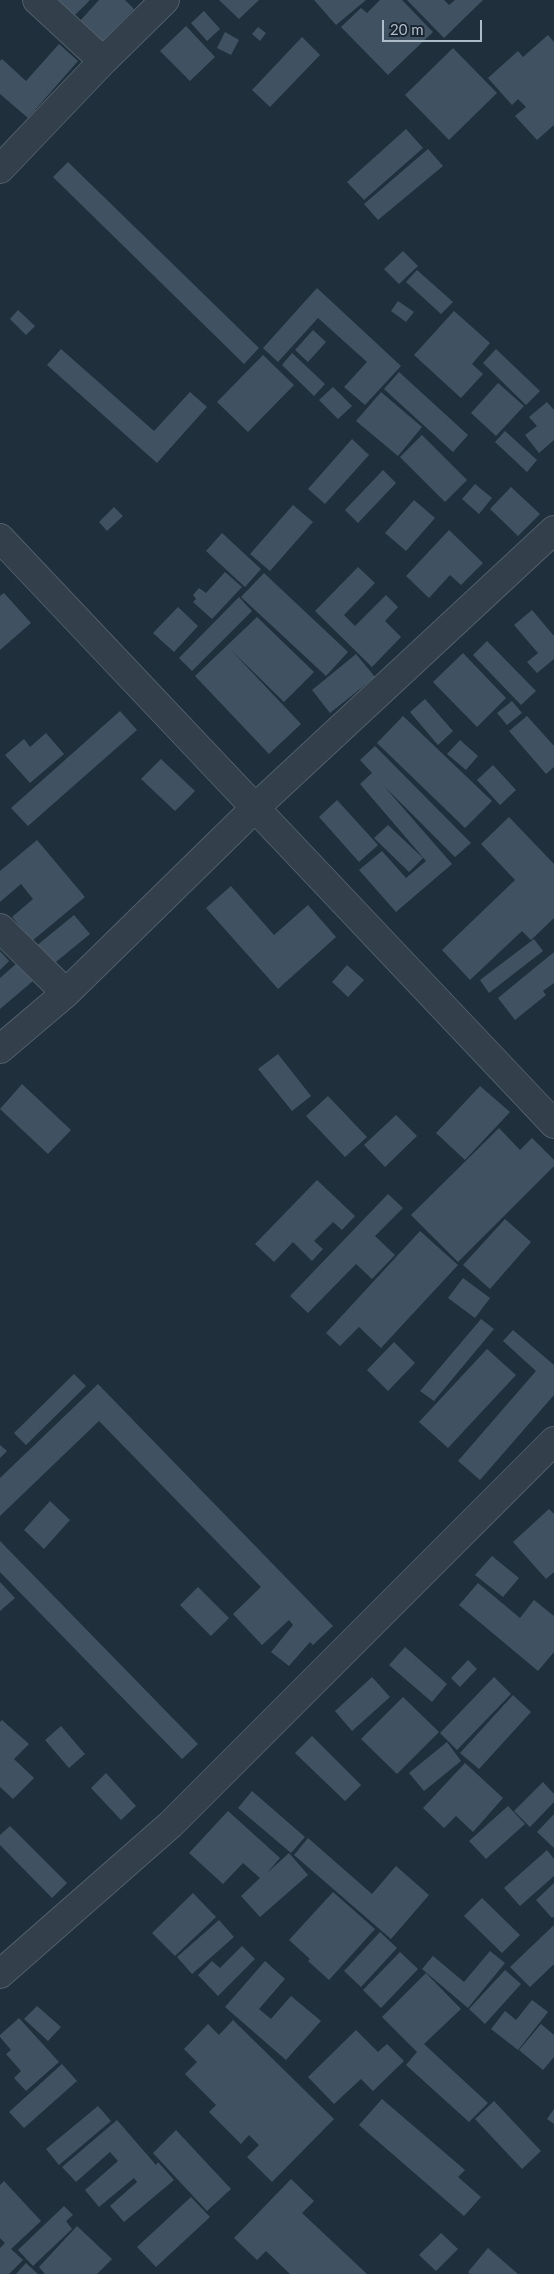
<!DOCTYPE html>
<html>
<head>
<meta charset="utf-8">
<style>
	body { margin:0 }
	#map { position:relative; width:554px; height:2274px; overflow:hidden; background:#1f2f3c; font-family:Lato,sans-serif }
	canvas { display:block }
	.scale { position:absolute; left:382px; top:20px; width:100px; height:22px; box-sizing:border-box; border:2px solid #aebbc8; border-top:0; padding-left:6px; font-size:15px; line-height:18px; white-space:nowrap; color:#aebbc8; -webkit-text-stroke:4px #192531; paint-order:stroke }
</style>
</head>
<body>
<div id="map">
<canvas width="554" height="2274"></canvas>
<div class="scale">20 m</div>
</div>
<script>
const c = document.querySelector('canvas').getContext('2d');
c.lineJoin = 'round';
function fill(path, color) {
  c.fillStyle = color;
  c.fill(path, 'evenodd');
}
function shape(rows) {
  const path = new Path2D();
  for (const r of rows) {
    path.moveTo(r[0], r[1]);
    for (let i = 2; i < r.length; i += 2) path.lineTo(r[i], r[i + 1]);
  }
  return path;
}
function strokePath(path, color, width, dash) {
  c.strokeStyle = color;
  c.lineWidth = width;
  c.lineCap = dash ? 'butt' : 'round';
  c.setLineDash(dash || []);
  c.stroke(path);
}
const building = shape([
	[55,0,90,0,72,18],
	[99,0,125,0,134,9,101,43,79,22],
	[219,0,259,0,239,19],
	[314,0,366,0,336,25],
	[380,0,402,0,433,32,388,75,341,27,361,8,367,13],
	[407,0,444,0,449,5,455,0,483,0,444,38],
	[204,11,220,29,207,41,191,23],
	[186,26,215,57,190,81,160,51],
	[258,27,266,33,260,41,252,34],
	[225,32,239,40,231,55,217,48],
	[548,35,554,42,554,125,537,140,515,116,526,107,518,99,512,105,488,78,518,51,523,57],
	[302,37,320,55,270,107,252,90],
	[59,44,78,61,28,118,0,94,0,61,2,59,26,81],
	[453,48,497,93,449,140,405,95],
	[406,129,423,148,364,200,347,182],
	[428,149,443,166,378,220,364,204],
	[68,162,259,348,244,364,53,177],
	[403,251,418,266,399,284,384,269],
	[417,270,453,302,441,314,406,282],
	[317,288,401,366,365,405,344,387,367,362,318,318,278,362,263,348],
	[398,301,414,312,406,322,391,311],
	[18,310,35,326,26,335,10,319],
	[454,311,490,343,472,364,483,374,461,398,414,355],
	[313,330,326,342,308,362,295,350],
	[61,349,154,431,190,392,207,407,157,463,47,365],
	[496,349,540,391,526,405,483,363],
	[292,353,325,384,314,396,282,365],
	[263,355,294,385,248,432,217,402],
	[399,372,468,435,453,452,384,389],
	[498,383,524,406,496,436,471,413],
	[333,387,352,406,338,419,319,400],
	[381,392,422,427,398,456,356,421],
	[547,402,554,410,554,440,539,453,525,435,537,426,529,417],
	[505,431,537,460,527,472,495,442],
	[422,435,467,480,445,502,400,457],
	[352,439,369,455,325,504,308,489],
	[383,470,396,483,358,523,345,510],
	[475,484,492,498,479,514,462,499],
	[511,487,540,514,518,536,490,509],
	[414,500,435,518,406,551,385,533],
	[293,505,313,522,270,571,250,554],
	[114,507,123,516,107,531,99,522],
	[449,530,483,563,461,585,450,575,429,598,406,576],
	[222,533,261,569,245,587,206,551],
	[358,567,375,583,344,615,355,626,386,595,398,607,385,621,401,637,372,667,315,611],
	[225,572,242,587,212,619,193,602,196,599,193,595,199,588,206,593],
	[264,573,348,652,326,676,241,597],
	[4,593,31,623,0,650,0,596],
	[239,597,252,611,192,671,179,658],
	[178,607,198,626,174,652,153,633],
	[532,610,554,636,554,659,537,673,527,662,538,653,514,625],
	[257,617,314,672,284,702,230,649,301,724,269,754,195,676],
	[487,641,536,691,521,705,473,655],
	[463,653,506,698,477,727,433,682],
	[356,654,375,677,330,713,312,690],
	[425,699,453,731,438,745,410,712],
	[512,701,522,713,507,725,497,713],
	[120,711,137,730,28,826,11,808],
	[403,716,492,801,465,828,377,743],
	[527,716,554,746,554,767,546,774,509,731],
	[46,733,64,754,30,783,5,755,24,739,30,747],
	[460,740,478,756,466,770,447,754],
	[375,746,471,843,455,857,384,786,452,864,396,912,359,870,382,851,406,878,426,861,360,784,372,773,360,760],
	[161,759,195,791,175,811,141,779],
	[493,765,516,790,500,805,477,780],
	[337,800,378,845,359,862,319,817],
	[509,817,554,864,554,918,531,940,522,931,470,980,442,950,515,880,481,844],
	[388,825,423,858,409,872,374,838],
	[37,840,85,897,32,941,12,917,33,899,21,884,0,902,0,871],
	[231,886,274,935,308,905,336,937,278,989,206,908],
	[74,915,90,934,51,966,35,947],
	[534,939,543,951,489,993,480,980],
	[0,951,9,961,0,970],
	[554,952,554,983,543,991,546,995,515,1020,498,998],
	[17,963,33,981,0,1009,0,978],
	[347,965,364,980,348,997,332,982],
	[278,1054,311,1096,292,1111,258,1069],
	[22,1084,71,1130,48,1154,0,1109],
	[480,1086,510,1112,465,1160,436,1133],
	[328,1096,367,1137,345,1157,306,1116],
	[396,1115,417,1136,385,1167,364,1145],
	[499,1128,520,1150,532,1138,554,1160,554,1166,458,1262,411,1215],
	[317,1180,355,1216,342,1230,333,1222,314,1241,323,1249,312,1261,293,1242,274,1262,255,1244],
	[388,1194,403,1208,375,1236,395,1255,372,1279,356,1264,308,1313,290,1296],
	[505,1219,531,1242,490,1289,463,1265],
	[420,1231,458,1265,381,1348,359,1327,340,1346,326,1333],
	[463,1278,490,1298,475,1318,448,1298],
	[481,1319,494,1329,434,1401,420,1391],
	[513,1330,554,1365,554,1395,480,1480,458,1461,536,1371,503,1341],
	[394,1342,415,1363,388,1391,367,1370],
	[487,1349,516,1375,448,1448,419,1422],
	[74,1374,86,1386,26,1445,14,1433],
	[98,1384,333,1626,313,1645,310,1642,289,1666,271,1652,293,1625,289,1620,262,1645,233,1614,261,1587,99,1421,0,1516,0,1478],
	[0,1445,7,1451,0,1458],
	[50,1501,70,1520,44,1549,24,1530],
	[549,1509,554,1514,554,1572,546,1579,513,1542],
	[0,1541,198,1744,182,1759,0,1572],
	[492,1556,519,1578,503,1597,475,1575],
	[0,1582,15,1598,0,1611],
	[478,1583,520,1618,534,1600,554,1616,554,1652,538,1671,459,1605],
	[198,1587,229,1618,211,1636,180,1605],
	[405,1647,447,1684,432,1702,389,1665],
	[468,1660,477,1669,460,1687,451,1678],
	[372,1677,390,1697,352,1731,335,1711],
	[494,1677,511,1694,457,1750,440,1733],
	[513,1695,531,1712,479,1769,460,1753],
	[403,1697,439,1732,397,1774,361,1739],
	[2,1720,29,1744,14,1759,34,1778,13,1799,0,1787,0,1722],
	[61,1726,85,1754,69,1768,45,1740],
	[312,1736,361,1785,345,1801,295,1753],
	[447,1742,461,1761,424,1791,409,1773],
	[465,1763,503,1798,473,1832,456,1816,444,1828,423,1808],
	[106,1773,136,1806,121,1820,91,1788],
	[543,1782,554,1794,554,1802,530,1827,514,1811],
	[252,1791,305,1837,291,1853,238,1808],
	[508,1806,525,1824,486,1859,469,1841],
	[228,1811,280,1858,267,1873,289,1853,308,1875,260,1917,241,1896,260,1878,243,1863,223,1884,189,1853],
	[554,1814,554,1848,537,1832],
	[10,1826,67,1883,52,1898,0,1845,0,1835],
	[308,1838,372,1894,396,1866,429,1895,391,1939,294,1855],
	[547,1850,554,1859,554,1876,520,1906,504,1888],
	[554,1883,554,1916,552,1918,536,1900],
	[333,1892,375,1929,329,1980,308,1961,310,1959,289,1940],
	[193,1893,216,1917,175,1956,152,1933],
	[482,1898,520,1935,502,1953,464,1916],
	[219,1920,234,1937,192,1974,177,1957],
	[554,1925,554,1964,530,1987,510,1967],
	[380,1932,397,1948,361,1987,344,1971],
	[242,1946,255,1959,218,1996,198,1975,212,1961,220,1968],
	[490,1951,505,1963,468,2008,422,1969,433,1956,464,1982],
	[400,1952,418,1969,381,2008,363,1990],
	[265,1961,285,1979,259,2009,271,2019,291,1996,321,2021,286,2060,225,2007],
	[505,1970,521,1984,485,2024,469,2009],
	[426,1973,461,2009,424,2044,488,2103,469,2122,406,2065,417,2052,382,2017],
	[532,2000,548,2012,518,2050,491,2029,505,2011,516,2020],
	[37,2006,61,2027,48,2041,24,2019],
	[19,2018,59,2062,26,2091,14,2078,21,2071,6,2054,11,2050,0,2037,0,2035],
	[233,2020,334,2119,272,2182,247,2157,259,2145,249,2135,241,2144,209,2112,216,2105,185,2074,197,2062,184,2049,208,2024,219,2035],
	[541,2024,554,2035,554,2057,543,2070,519,2050],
	[356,2030,378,2052,387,2044,404,2061,373,2091,361,2079,334,2104,308,2077],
	[62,2064,77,2081,24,2128,9,2112],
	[382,2099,465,2170,458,2177,481,2197,464,2216,359,2125],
	[494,2101,541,2151,522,2169,475,2119],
	[98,2106,111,2121,59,2165,46,2149],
	[554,2109,554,2124,547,2119],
	[117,2120,156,2165,158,2162,174,2180,124,2222,110,2206,137,2182,134,2178,99,2207,85,2190,118,2161,110,2152,76,2182,62,2167],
	[176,2130,231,2189,207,2211,153,2153],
	[291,2179,314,2201,302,2213,367,2274,290,2274,266,2251,257,2260,234,2238],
	[4,2181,41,2221,11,2249,23,2260,9,2274,0,2274,0,2248,5,2243,0,2238,0,2185],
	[191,2197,210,2217,156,2267,137,2247],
	[64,2206,73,2215,66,2221,72,2229,33,2266,18,2250],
	[77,2226,112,2259,97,2274,45,2274,39,2267],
	[441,2233,458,2249,436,2271,419,2255],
	[488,2248,518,2274,470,2274,468,2272],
	[26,2263,38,2274,16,2274]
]);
const minor = shape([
	[37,0,103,61],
	[0,169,103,61,165,0],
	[0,538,554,1124],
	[0,928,66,993],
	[0,1049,66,993,256,807,554,530],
	[0,1974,171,1824,554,1441]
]);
fill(building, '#405261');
strokePath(minor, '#515e6a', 30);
strokePath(minor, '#33404c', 28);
</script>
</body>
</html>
